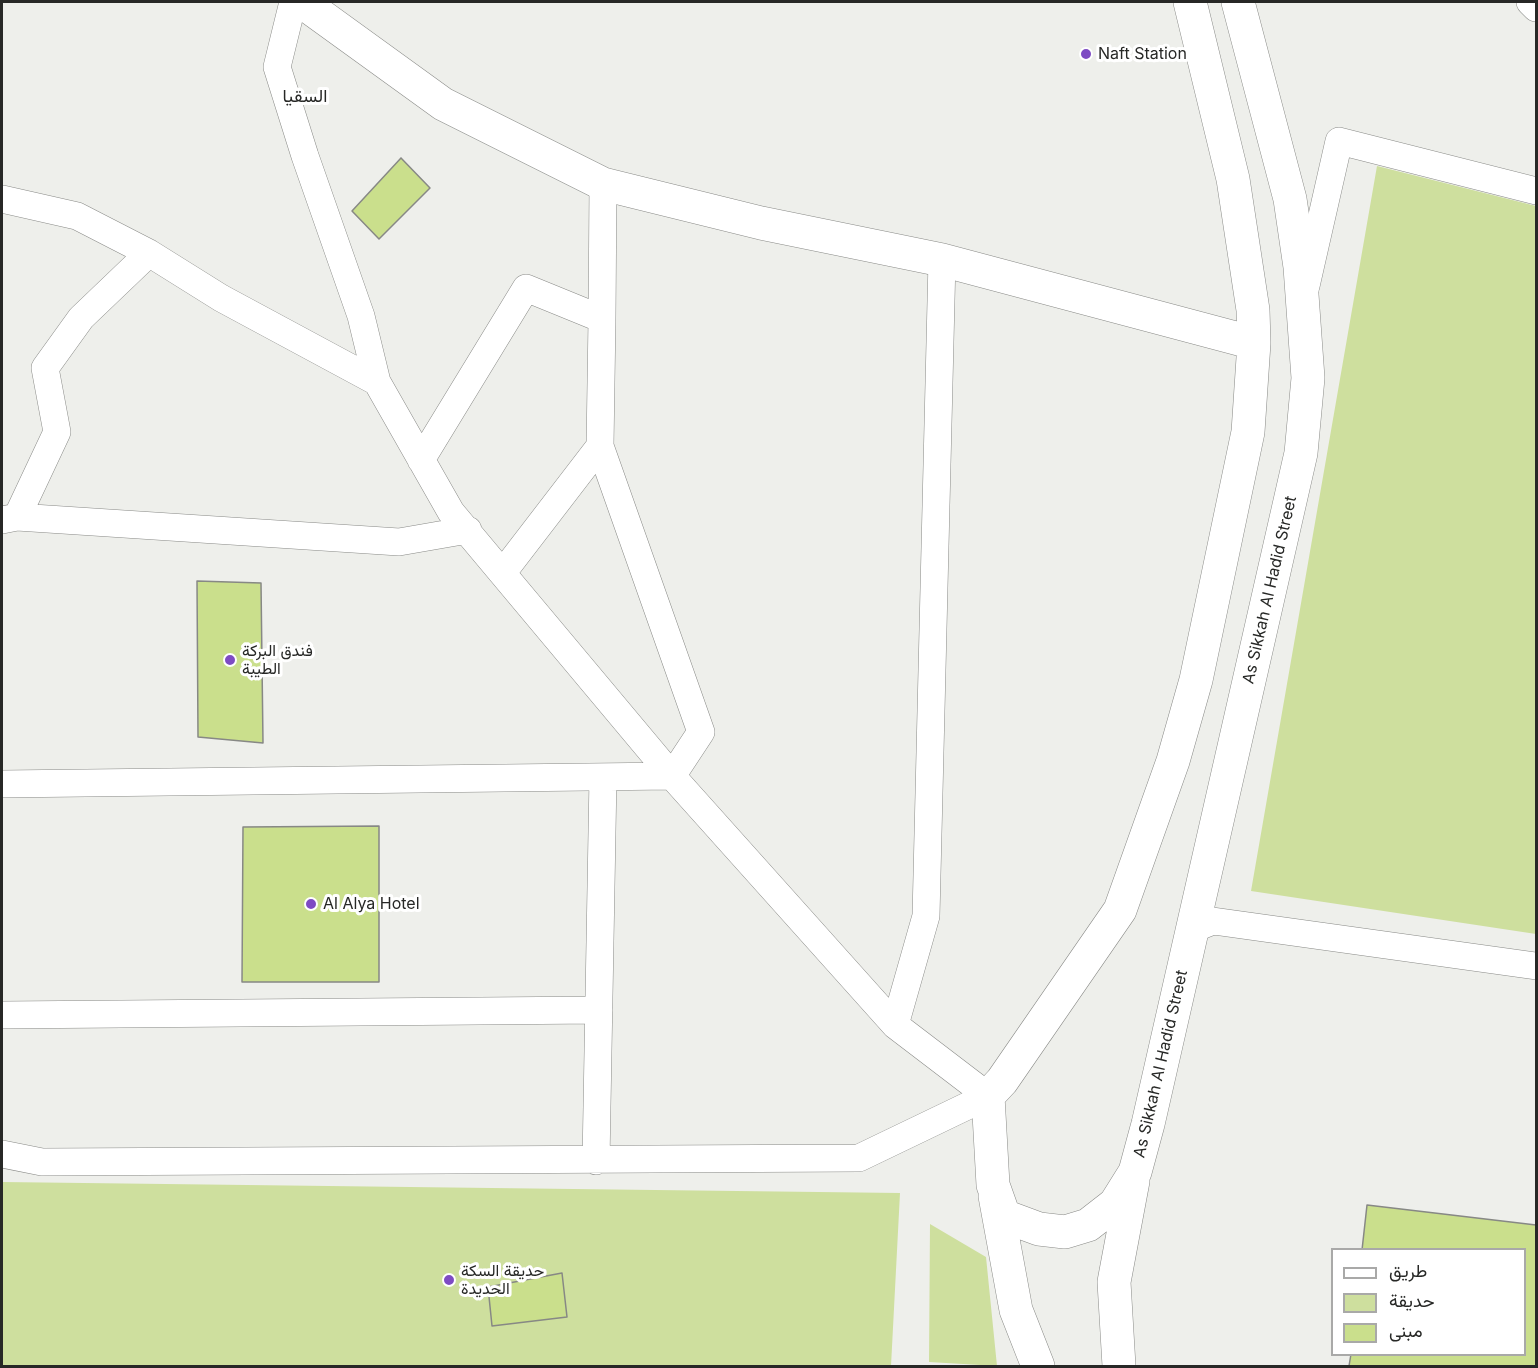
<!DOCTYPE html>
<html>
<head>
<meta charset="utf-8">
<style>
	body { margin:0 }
	#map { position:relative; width:1538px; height:1368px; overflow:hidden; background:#eeefeb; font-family:Inter,Vazirmatn,sans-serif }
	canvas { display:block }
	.frame { position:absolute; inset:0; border:3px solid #272826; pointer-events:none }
	.legend { position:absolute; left:1331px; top:1248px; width:195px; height:108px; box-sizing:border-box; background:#fff; border:2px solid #a9a9a8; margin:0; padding:8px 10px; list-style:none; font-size:18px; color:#272826 }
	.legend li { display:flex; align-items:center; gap:12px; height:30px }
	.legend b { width:30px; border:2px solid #a9a9a8 }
</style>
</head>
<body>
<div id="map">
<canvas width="1538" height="1368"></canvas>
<div class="frame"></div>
<ul class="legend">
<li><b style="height:8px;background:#fff"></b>طريق</li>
<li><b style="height:16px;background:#cedf9e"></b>حديقة</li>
<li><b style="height:16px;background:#cadf8c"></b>مبنى</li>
</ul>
</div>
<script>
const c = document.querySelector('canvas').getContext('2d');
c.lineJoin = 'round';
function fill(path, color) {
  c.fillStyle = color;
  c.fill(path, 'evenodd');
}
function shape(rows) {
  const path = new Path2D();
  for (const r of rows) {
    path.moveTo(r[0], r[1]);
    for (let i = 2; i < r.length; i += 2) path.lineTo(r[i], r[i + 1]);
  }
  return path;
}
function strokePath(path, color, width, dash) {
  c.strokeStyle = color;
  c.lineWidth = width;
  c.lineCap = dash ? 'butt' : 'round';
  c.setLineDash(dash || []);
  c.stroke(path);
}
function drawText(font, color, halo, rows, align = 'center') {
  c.font = font + ' Inter,Vazirmatn,sans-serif';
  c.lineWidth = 6;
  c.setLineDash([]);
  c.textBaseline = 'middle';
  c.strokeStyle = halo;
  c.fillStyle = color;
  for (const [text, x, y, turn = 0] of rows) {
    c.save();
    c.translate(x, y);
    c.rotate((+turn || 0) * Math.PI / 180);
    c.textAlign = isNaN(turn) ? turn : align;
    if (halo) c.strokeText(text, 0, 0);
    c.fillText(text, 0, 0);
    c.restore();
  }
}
const green = shape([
	[1377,166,1536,206,1536,934,1251,891],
	[2,1182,900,1193,891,1366,2,1366],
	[930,1224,986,1257,997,1366,929,1362]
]);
const building = shape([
	[401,158,430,188,379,239,352,211,401,158],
	[197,581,261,583,263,743,198,737,197,581],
	[379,826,379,982,242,982,243,827,379,826],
	[1367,1205,1536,1225,1536,1366,1349,1366,1351,1354,1524,1354,1524,1250,1362,1250,1367,1205],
	[562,1273,567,1317,492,1326,488,1287,562,1273]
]);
const minor = shape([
	[1530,2,1536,8],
	[2,199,77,216,149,253,221,298,377,382],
	[1306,286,1339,141,1536,191],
	[602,319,603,184],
	[421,460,526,288,602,319,600,446,504,571],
	[17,517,57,432,45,368,81,318,149,253],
	[2,520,17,517,399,542,468,530],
	[2,784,672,776,701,732,600,446],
	[1193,929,1213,921,1536,966],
	[2,1015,599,1010],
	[895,1025,926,916,942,260],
	[2,1154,42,1162,859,1158,988,1096,895,1025,672,776,451,512,377,382,361,316,305,156,277,67,293,2],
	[596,1161,603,777]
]);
const secondary = shape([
	[302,2,443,104,603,184,761,223,942,260,1254,343],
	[1190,2,1233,179,1253,310,1254,343,1248,432,1196,680,1173,761,1120,910,1002,1081,988,1096,993,1185,1004,1216,1039,1229,1065,1232,1088,1225,1115,1204,1135,1172,1148,1124,1301,453,1308,378,1300,267,1290,199,1238,2],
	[995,1196,1016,1310,1038,1366],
	[1119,1366,1114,1282,1133,1181]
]);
const markers = [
	[1086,54,6,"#7e4bc3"],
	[230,660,6,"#7e4bc3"],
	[311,904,6,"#7e4bc3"],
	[449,1280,6,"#7e4bc3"]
];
const poiNames = [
	["Naft Station",1098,54],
	["فندق البركة",242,651],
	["الطيبة",242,669],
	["Al Alya Hotel",323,904],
	["حديقة السكة",461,1271],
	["الحديدة",461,1289]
];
const streetNames = [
	["As Sikkah Al Hadid Street",1270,590,-77],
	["As Sikkah Al Hadid Street",1161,1064,-77]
];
const neighbourhoodNames = [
	["السقيا",305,97]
];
fill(green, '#cedf9e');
fill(building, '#cadf8c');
strokePath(building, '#878885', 1.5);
strokePath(minor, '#898a87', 28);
strokePath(secondary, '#898a87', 34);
strokePath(minor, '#fff', 27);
strokePath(secondary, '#fff', 33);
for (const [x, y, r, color] of markers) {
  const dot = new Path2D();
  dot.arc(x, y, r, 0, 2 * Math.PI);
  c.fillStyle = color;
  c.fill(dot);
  strokePath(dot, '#fff', 2);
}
drawText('16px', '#272826', '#fff', poiNames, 'left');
drawText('16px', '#272826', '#fff', streetNames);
drawText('18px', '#272826', '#fff', neighbourhoodNames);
</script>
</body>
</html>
